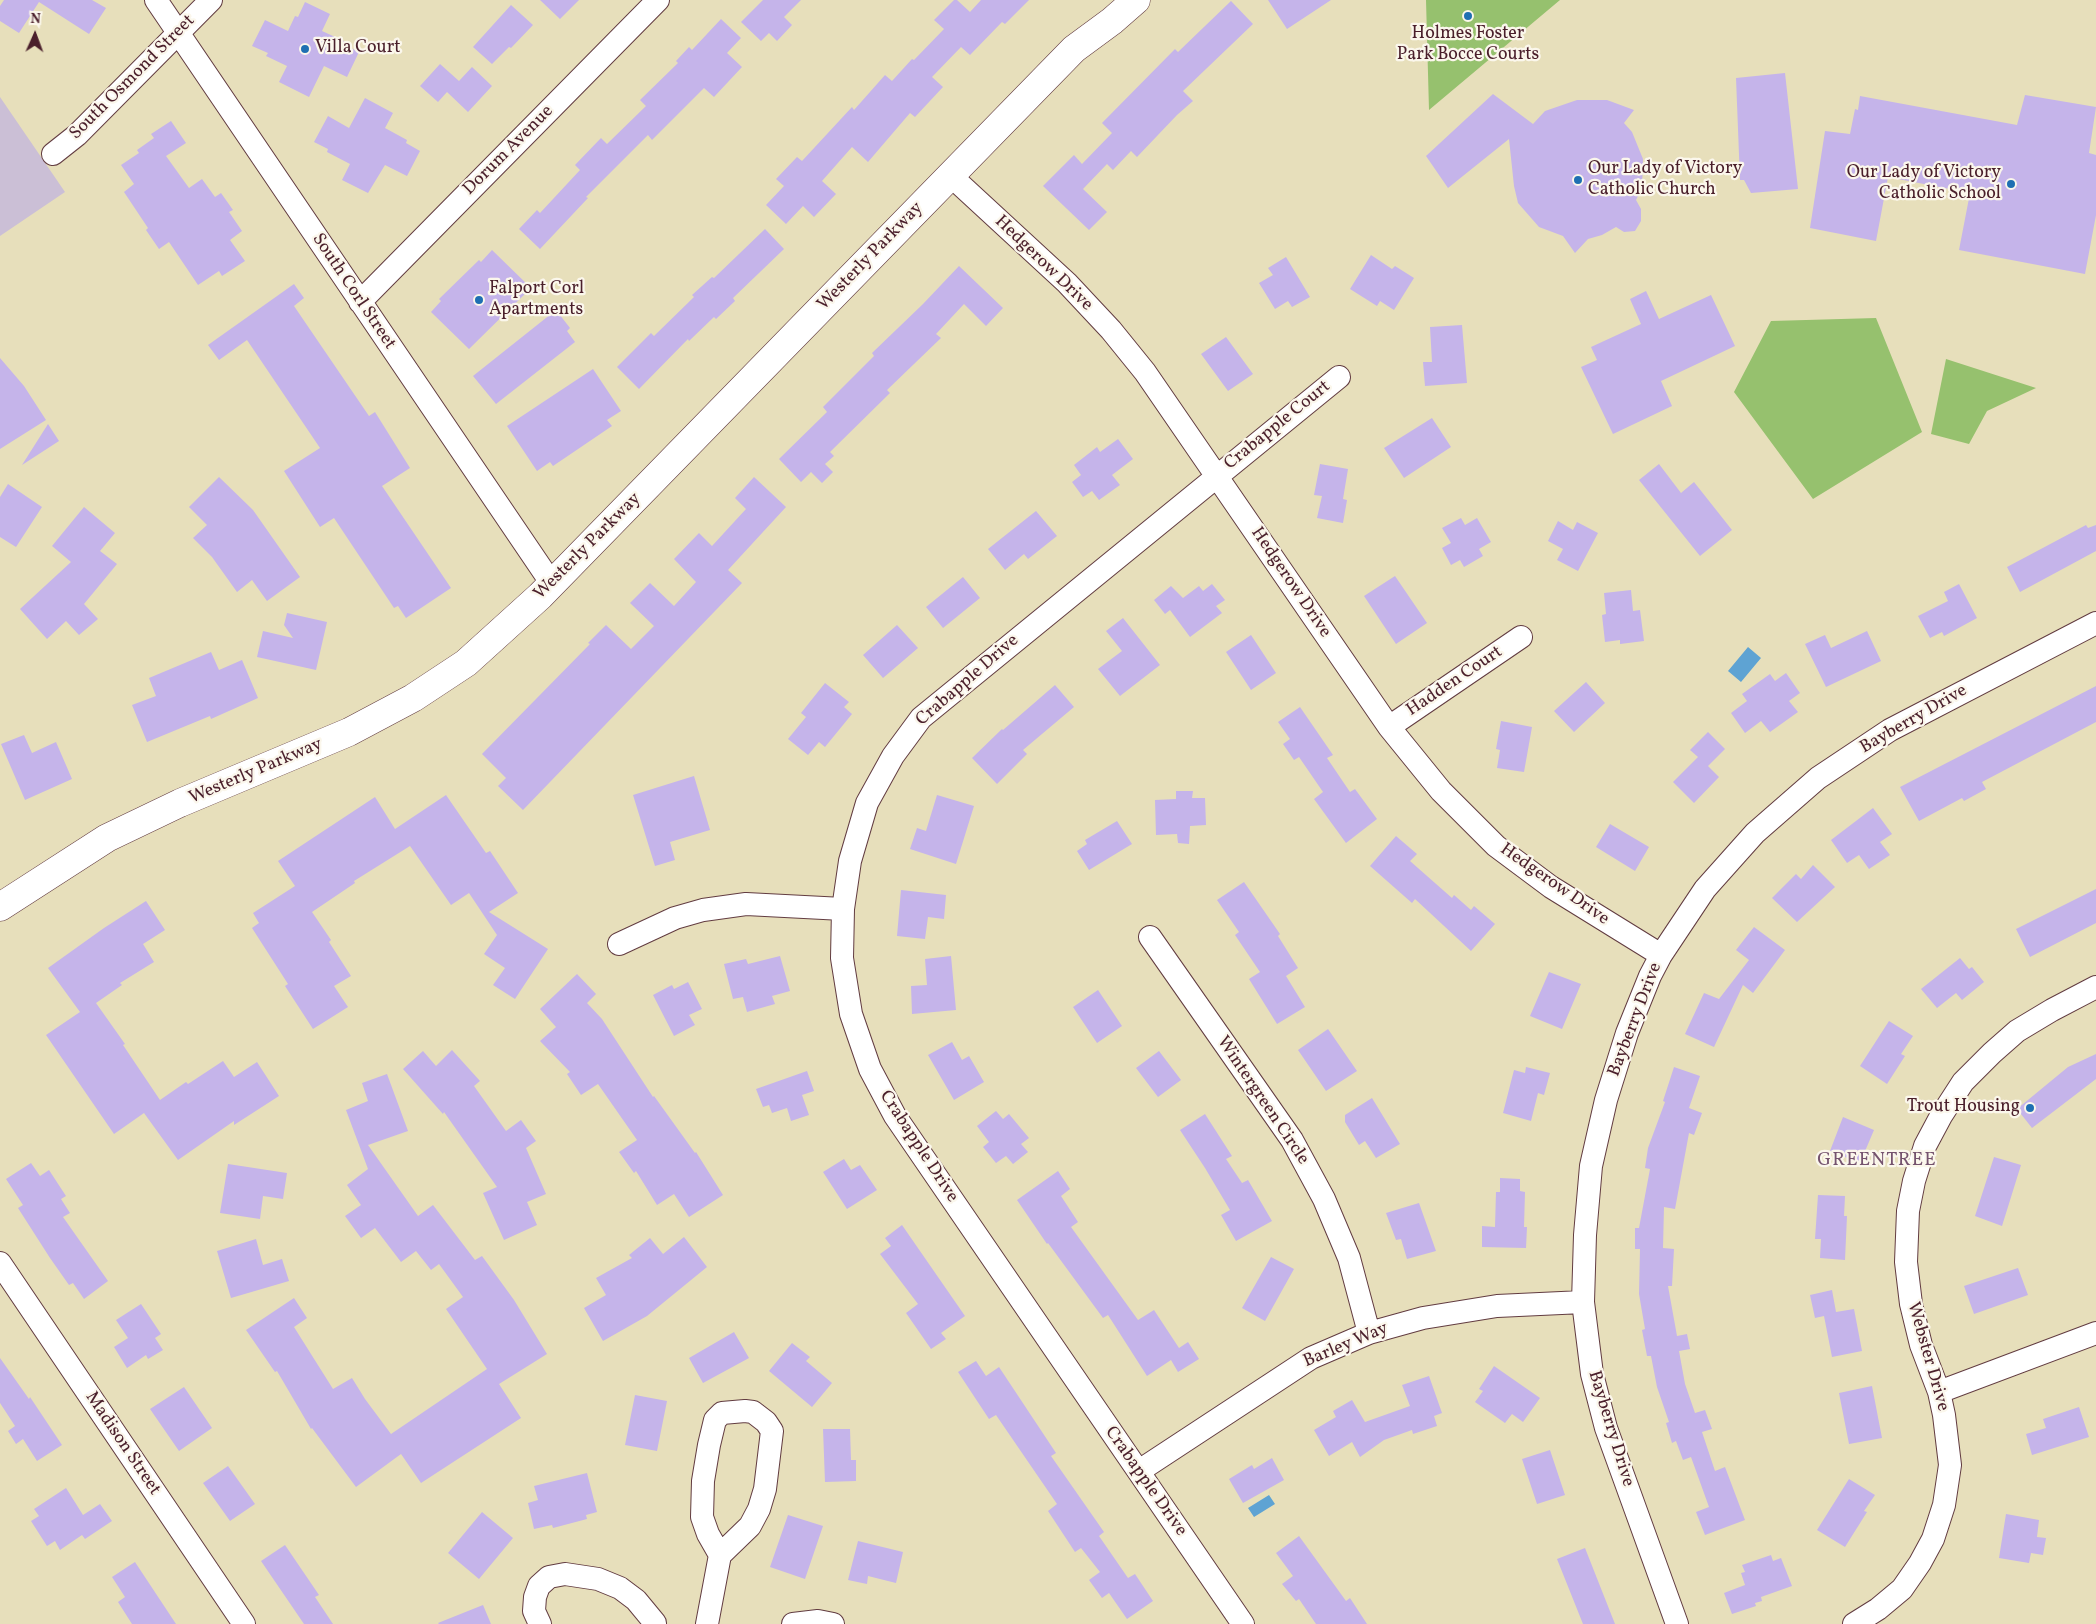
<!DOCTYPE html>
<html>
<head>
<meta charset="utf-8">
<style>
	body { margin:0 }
	#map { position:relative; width:2096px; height:1624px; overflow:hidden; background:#e7dfbb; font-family:Vollkorn,serif }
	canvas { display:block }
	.north { position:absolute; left:10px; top:10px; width:50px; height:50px; -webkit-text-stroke:4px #fbf7ec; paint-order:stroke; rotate:2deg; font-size:14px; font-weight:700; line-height:20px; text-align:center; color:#4a1f2b }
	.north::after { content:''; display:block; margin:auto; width:18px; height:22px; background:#4a1f2b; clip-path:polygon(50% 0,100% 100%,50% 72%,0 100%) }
</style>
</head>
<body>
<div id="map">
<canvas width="2096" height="1624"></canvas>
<div class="north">N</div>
</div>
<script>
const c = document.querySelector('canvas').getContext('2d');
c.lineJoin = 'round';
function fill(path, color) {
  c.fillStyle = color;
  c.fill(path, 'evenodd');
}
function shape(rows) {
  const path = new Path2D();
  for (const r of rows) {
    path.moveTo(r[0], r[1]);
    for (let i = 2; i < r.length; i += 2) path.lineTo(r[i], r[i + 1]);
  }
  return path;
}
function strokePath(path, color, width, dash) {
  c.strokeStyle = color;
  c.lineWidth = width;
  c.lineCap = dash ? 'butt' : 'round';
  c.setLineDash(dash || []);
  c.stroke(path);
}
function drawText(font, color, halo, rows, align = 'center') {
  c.font = font + ' Vollkorn,serif';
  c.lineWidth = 4.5;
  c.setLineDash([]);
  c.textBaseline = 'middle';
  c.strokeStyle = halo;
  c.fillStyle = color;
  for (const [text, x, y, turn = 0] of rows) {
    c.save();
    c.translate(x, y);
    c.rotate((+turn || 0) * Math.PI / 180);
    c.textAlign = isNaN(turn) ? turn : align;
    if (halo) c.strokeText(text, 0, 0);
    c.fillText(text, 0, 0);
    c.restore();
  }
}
const industrial = shape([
	[0,97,65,192,0,236]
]);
const green = shape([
	[1426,0,1560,0,1429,110],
	[1876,318,1922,432,1813,499,1734,392,1771,321],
	[1946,359,2036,388,1987,411,1969,444,1931,434]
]);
const water = shape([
	[1748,647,1761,658,1741,682,1728,671],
	[1269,1495,1275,1504,1254,1517,1248,1508]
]);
const building = shape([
	[4,0,92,0,106,8,89,34,39,2,19,33,0,21,0,6],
	[540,0,579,0,560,19],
	[763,0,801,0,784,17,792,25,777,41,769,33,761,41,741,22],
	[954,0,957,0,970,12,981,0,1029,0,1005,24,1002,22,970,55,961,47,932,77,943,87,915,117,910,113,868,162,852,147,822,181,836,194,814,217,803,206,786,224,766,205,784,186,776,179,797,157,802,161,852,107,854,110,885,75,892,81,912,59,914,60,944,29,934,20],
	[1268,0,1331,0,1287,29],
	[1231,1,1253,24,1183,91,1193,101,1177,115,1137,157,1131,151,1113,170,1107,164,1083,189,1107,212,1089,230,1043,186,1074,155,1082,164,1112,133,1102,123,1175,49,1178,52],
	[305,2,330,14,322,31,344,41,343,44,359,52,347,77,324,66,309,97,279,82,287,66,266,56,268,53,252,46,265,20,288,31,295,16,298,17],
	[511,5,533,25,511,48,509,47,492,64,473,47],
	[721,19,741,38,727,53,742,67,714,97,704,88,652,140,648,135,586,197,588,198,540,249,519,229,537,210,540,213,580,170,575,165,601,138,607,144,646,106,640,100,678,63,676,61,689,47,692,50],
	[440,64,459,81,472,67,492,86,468,112,447,92,438,102,420,86],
	[1785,73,1798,189,1751,193,1744,180,1740,180,1736,78],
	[1493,94,1533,124,1545,111,1577,100,1607,100,1634,110,1624,123,1632,132,1643,159,1642,188,1636,200,1641,209,1641,221,1635,231,1624,232,1616,227,1602,235,1588,239,1575,253,1563,236,1539,227,1518,203,1514,186,1509,139,1448,188,1426,156],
	[2025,95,2096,107,2089,153,2096,155,2096,215,2085,274,1959,250,1970,193,1888,177,1876,241,1810,228,1825,131,1850,134,1855,109,1858,110,1860,96,2017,125],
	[365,98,393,113,385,128,407,140,406,143,420,151,407,176,385,165,368,193,342,180,350,164,327,152,328,149,314,142,328,116,349,128],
	[171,121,186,143,166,156,189,188,202,179,215,197,221,193,233,210,229,212,242,231,230,240,245,261,222,276,219,271,198,285,169,242,159,249,146,230,148,228,124,192,134,184,121,165,139,153,137,150,154,138,151,134],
	[765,229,784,249,733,298,735,301,716,319,714,317,689,341,688,339,639,389,617,367,651,333,654,336,694,297,692,295,712,277,714,278],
	[492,250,531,288,469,349,431,312,441,301,439,299,479,260,481,262],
	[1371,255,1392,269,1395,266,1414,278,1394,310,1380,301,1377,306,1350,289],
	[1286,257,1310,297,1292,307,1288,301,1275,309,1259,283,1273,275,1268,268],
	[959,266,1003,308,986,326,964,304,936,334,941,338,887,390,890,393,830,452,834,456,825,464,833,472,822,483,811,472,801,482,779,459,827,412,823,407,874,356,872,353,923,304],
	[294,284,304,298,294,306,369,416,375,412,410,468,382,486,451,588,406,618,398,606,394,608,334,518,320,527,284,471,320,448,247,340,219,360,208,345],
	[1646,291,1659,319,1711,295,1735,346,1661,381,1672,406,1613,434,1581,367,1597,360,1591,347,1641,324,1630,299],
	[556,310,570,328,567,331,575,342,496,404,473,376],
	[1462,325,1467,383,1425,386,1423,362,1432,362,1430,327],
	[1226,337,1253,374,1228,391,1201,354],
	[0,358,24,386,46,420,0,449],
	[593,369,621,411,607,420,612,426,553,466,550,462,537,471,507,426],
	[1432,418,1451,447,1404,478,1384,448],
	[48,424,59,441,22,465],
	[1118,439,1133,459,1112,475,1120,485,1099,500,1092,491,1083,497,1072,482,1081,475,1074,465,1097,447,1100,452],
	[1320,464,1348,469,1343,499,1347,500,1343,523,1317,518,1322,496,1314,495],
	[1659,464,1681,493,1694,482,1732,530,1700,556,1639,480],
	[219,477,253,510,300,577,267,601,252,580,237,592,212,557,193,538,207,525,189,507],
	[754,477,786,507,728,570,742,583,523,810,498,786,506,778,482,754,590,644,588,643,606,625,631,649,654,626,630,603,650,583,674,606,696,582,674,559,699,533,712,546,746,509,735,498],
	[8,484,42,507,16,547,0,537,0,497],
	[84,507,115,533,100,551,117,564,84,604,98,619,79,635,66,621,47,639,20,609,71,562,52,546],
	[1036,511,1057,536,1028,559,1024,554,1005,570,988,549],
	[1461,518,1465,525,1477,518,1491,542,1479,549,1483,556,1464,567,1460,560,1451,565,1442,548,1451,543,1442,528],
	[1558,521,1573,530,1577,522,1598,533,1578,571,1557,560,1563,549,1548,541],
	[2086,525,2088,528,2096,525,2096,551,2020,592,2007,567],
	[1395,576,1427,623,1396,644,1364,596],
	[963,577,980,598,943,628,926,607],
	[1212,584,1225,600,1216,606,1222,613,1190,637,1170,610,1165,614,1154,600,1171,586,1183,598,1199,586,1203,591],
	[1959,584,1977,618,1944,636,1942,632,1930,638,1918,616,1948,601,1944,592],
	[1631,590,1633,611,1640,610,1644,641,1620,644,1620,640,1605,642,1602,615,1606,614,1604,593],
	[287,613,327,622,316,670,257,657,263,631,293,638,284,625],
	[1123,618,1160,665,1120,696,1098,669,1122,651,1106,631],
	[897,625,918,648,883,678,863,655],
	[1867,631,1881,661,1826,687,1805,644,1825,635,1831,648],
	[1251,635,1276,673,1251,690,1226,652],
	[211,652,219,670,242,660,258,698,211,719,210,716,147,742,132,705,156,696,149,678],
	[1786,673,1800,693,1789,701,1798,712,1770,732,1761,721,1745,733,1731,713,1747,701,1742,694,1770,674,1775,681],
	[1586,682,1605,703,1574,732,1554,711],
	[825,683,849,702,844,707,852,714,825,747,819,742,808,755,788,739,806,717,801,713],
	[1055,685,1074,707,1023,750,1027,754,997,784,972,758,1002,729,1003,730],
	[2096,686,2096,722,1982,782,1986,789,1964,801,1962,798,1919,821,1900,787],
	[1300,707,1333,755,1327,758,1350,792,1355,789,1377,819,1346,843,1314,799,1323,792,1299,757,1294,760,1283,744,1290,739,1278,722],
	[1501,721,1532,727,1524,772,1497,768,1500,750,1496,749],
	[1708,732,1725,749,1708,766,1719,777,1694,803,1673,782,1698,757,1690,750],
	[24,735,32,753,56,742,72,779,25,800,1,744],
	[694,776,710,830,670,842,675,860,655,866,633,795],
	[1176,791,1193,791,1192,798,1205,798,1206,825,1190,826,1189,844,1178,843,1177,834,1156,835,1155,800,1176,799],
	[446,795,486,853,490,851,518,893,489,912,548,949,515,999,493,985,505,968,484,954,497,935,469,893,451,905,410,846,354,881,355,883,312,912,331,940,329,942,351,976,334,986,348,1007,313,1029,285,986,288,984,252,928,259,923,253,913,295,886,278,861,375,797,395,829],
	[937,795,974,806,956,864,910,849,917,828,926,831],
	[1873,808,1892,834,1880,842,1890,855,1869,869,1859,855,1847,863,1831,840],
	[1117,821,1132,844,1089,870,1077,851,1087,844,1085,840],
	[1610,824,1649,847,1635,871,1596,847],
	[1396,836,1417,854,1410,861,1452,898,1454,895,1471,910,1474,906,1495,924,1471,951,1415,899,1412,903,1370,866],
	[1813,865,1835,887,1797,922,1772,898,1796,874,1801,879],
	[1244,882,1280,934,1278,936,1298,968,1286,976,1305,1007,1277,1024,1249,979,1260,972,1235,935,1239,932,1217,900],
	[2096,889,2096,923,2030,957,2016,929],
	[901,890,946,895,944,919,928,917,925,939,897,936],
	[146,901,165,930,143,944,154,962,120,983,122,985,96,1003,125,1044,123,1045,160,1100,186,1082,188,1084,223,1061,234,1077,257,1062,279,1096,234,1125,234,1121,178,1160,144,1113,114,1134,46,1035,80,1012,48,968,104,928],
	[1754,927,1785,950,1753,993,1743,985,1714,1047,1685,1034,1704,993,1719,999,1749,960,1736,950],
	[780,956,790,991,772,996,775,1004,747,1012,743,997,733,999,724,964,746,959,748,964],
	[951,956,956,1010,912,1014,911,986,927,985,925,959],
	[1960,958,1969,969,1972,967,1984,982,1962,1000,1956,993,1937,1008,1921,989],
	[1549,972,1581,984,1562,1029,1530,1016],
	[577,974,596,994,587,1003,602,1019,653,1097,654,1096,695,1153,696,1152,723,1195,689,1217,674,1194,657,1205,636,1171,634,1173,619,1152,637,1140,598,1084,581,1095,567,1074,570,1072,540,1041,556,1027,540,1009],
	[688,982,702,1009,689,1015,695,1025,674,1036,653,995,672,985,674,989],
	[1098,990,1122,1026,1097,1043,1073,1007],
	[1889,1021,1913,1036,1901,1054,1905,1056,1887,1084,1860,1066],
	[1328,1029,1357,1071,1326,1091,1298,1050],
	[952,1042,962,1060,969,1056,984,1082,954,1100,928,1055],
	[452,1050,480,1081,474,1086,506,1131,521,1120,536,1141,526,1148,546,1194,527,1202,537,1225,504,1240,483,1193,497,1187,444,1112,443,1114,403,1069,423,1051,436,1066],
	[1159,1051,1181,1080,1158,1097,1136,1068],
	[2096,1054,2096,1079,2032,1128,2017,1109,2068,1067],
	[1526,1067,1550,1073,1544,1095,1538,1093,1531,1121,1503,1113,1514,1070,1525,1073],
	[1674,1067,1700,1076,1689,1108,1702,1113,1694,1135,1689,1133,1675,1209,1664,1207,1663,1248,1674,1249,1672,1286,1668,1286,1677,1336,1687,1334,1690,1349,1679,1351,1685,1384,1695,1413,1705,1410,1712,1429,1702,1432,1715,1471,1725,1467,1745,1520,1705,1535,1696,1512,1709,1507,1691,1457,1683,1460,1676,1441,1672,1443,1666,1423,1669,1422,1657,1387,1651,1356,1647,1356,1642,1330,1645,1329,1639,1294,1640,1249,1635,1249,1635,1228,1639,1228,1650,1169,1645,1168,1648,1148,1665,1102,1663,1101],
	[807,1071,814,1091,802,1095,809,1115,791,1121,787,1108,772,1113,769,1105,763,1107,756,1089],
	[387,1074,408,1131,368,1145,418,1216,433,1205,475,1260,482,1256,514,1300,547,1354,499,1384,521,1418,421,1483,401,1454,356,1487,312,1428,311,1429,277,1371,275,1372,246,1330,294,1298,307,1318,294,1327,333,1389,352,1378,365,1399,391,1434,487,1369,446,1309,463,1297,439,1264,431,1270,416,1251,401,1262,375,1228,361,1238,345,1216,361,1205,347,1185,368,1169,346,1110,368,1101,362,1083],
	[1372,1098,1400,1144,1376,1158,1365,1141,1359,1145,1345,1122,1345,1115],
	[996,1111,1003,1119,1009,1114,1029,1138,1021,1144,1028,1152,1013,1164,1006,1156,996,1163,983,1147,989,1142,977,1126],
	[1205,1114,1232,1156,1226,1159,1242,1183,1248,1180,1272,1221,1236,1241,1221,1215,1230,1210,1205,1168,1180,1130],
	[1843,1117,1874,1130,1860,1163,1830,1151],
	[1994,1157,2021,1165,2002,1226,1975,1216],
	[844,1159,851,1170,860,1165,877,1190,847,1209,823,1172],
	[31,1163,40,1176,49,1170,66,1196,61,1199,70,1213,63,1217,108,1281,84,1299,73,1283,69,1285,50,1258,18,1208,23,1205,6,1179],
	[228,1164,287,1173,283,1199,263,1196,260,1219,220,1213],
	[1058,1171,1070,1189,1061,1196,1078,1222,1071,1227,1138,1320,1154,1310,1179,1348,1188,1342,1199,1359,1178,1372,1171,1360,1147,1376,1108,1315,1103,1318,1048,1243,1047,1244,1017,1200],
	[1500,1178,1520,1179,1520,1191,1525,1192,1524,1227,1527,1227,1526,1248,1482,1247,1482,1226,1495,1227,1496,1192,1500,1192],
	[1818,1195,1845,1196,1844,1216,1847,1216,1845,1260,1820,1258,1821,1239,1815,1239],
	[1419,1203,1436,1251,1407,1259,1401,1239,1396,1240,1386,1213],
	[902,1225,965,1316,941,1333,946,1339,931,1349,906,1313,918,1304,880,1254,891,1246,885,1238],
	[684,1237,707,1267,647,1316,603,1341,584,1308,606,1295,596,1278,632,1258,629,1255,650,1238,663,1254],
	[256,1239,263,1265,282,1259,289,1281,231,1298,217,1251],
	[1271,1257,1294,1269,1265,1321,1242,1308],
	[2018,1268,2028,1295,1974,1314,1964,1286],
	[1832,1290,1836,1312,1854,1309,1862,1351,1832,1357,1824,1316,1815,1318,1810,1295],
	[141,1304,161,1334,155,1338,163,1350,148,1359,146,1355,127,1368,114,1347,128,1338,116,1320],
	[734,1332,749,1358,703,1383,689,1358],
	[792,1343,810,1357,806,1361,832,1383,812,1407,769,1371],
	[0,1358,29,1399,30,1397,62,1445,37,1461,23,1439,16,1444,8,1431,15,1426,0,1403],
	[976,1361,986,1376,999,1367,1056,1453,1051,1456,1104,1532,1099,1536,1128,1578,1135,1574,1153,1601,1127,1619,1109,1593,1102,1598,1089,1580,1100,1572,1081,1548,1075,1552,1048,1511,1057,1504,996,1415,989,1419,958,1372],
	[1494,1366,1540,1398,1523,1422,1512,1414,1505,1423,1475,1402,1483,1391,1479,1389],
	[1429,1376,1442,1413,1434,1416,1437,1426,1413,1434,1412,1430,1384,1440,1360,1457,1352,1442,1329,1456,1314,1430,1336,1417,1333,1411,1352,1400,1365,1422,1410,1406,1402,1385],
	[1872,1386,1882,1438,1849,1444,1839,1393],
	[184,1387,212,1428,179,1451,150,1409],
	[635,1395,667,1401,657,1451,625,1445],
	[2079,1407,2089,1437,2032,1455,2026,1434,2046,1428,2043,1419],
	[823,1429,850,1429,851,1460,856,1460,856,1481,825,1482],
	[1550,1450,1565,1495,1537,1504,1522,1459],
	[1272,1458,1284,1480,1243,1503,1229,1479,1252,1465,1254,1469],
	[228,1466,255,1504,230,1521,203,1483],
	[587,1473,597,1512,586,1515,587,1519,553,1528,552,1525,534,1529,528,1503,538,1500,534,1486],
	[1849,1479,1875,1495,1864,1511,1867,1512,1845,1547,1817,1530],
	[66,1488,83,1515,100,1504,112,1521,85,1539,82,1535,60,1550,55,1541,47,1546,31,1521,39,1516,34,1509],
	[482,1512,513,1538,479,1579,448,1553],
	[2006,1514,2039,1520,2037,1537,2046,1538,2043,1555,2031,1553,2029,1563,1999,1558],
	[788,1515,823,1526,805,1579,770,1567],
	[1299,1536,1346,1601,1350,1598,1367,1624,1316,1624,1299,1599,1296,1601,1282,1584,1293,1576,1276,1553],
	[858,1541,903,1552,896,1583,868,1576,867,1584,848,1580],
	[285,1545,319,1595,315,1597,333,1624,304,1624,261,1561],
	[1585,1548,1615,1624,1583,1624,1557,1559],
	[1771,1555,1773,1561,1781,1558,1792,1586,1761,1597,1762,1601,1755,1603,1756,1606,1732,1614,1724,1593,1745,1585,1741,1573,1745,1572,1742,1565],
	[135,1562,176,1624,132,1624,118,1602,125,1597,112,1577],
	[483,1605,491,1624,439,1624,438,1623]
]);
const minor = shape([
	[156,0,552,584],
	[53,154,77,135,211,0],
	[951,176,1067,283,1111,330,1145,372,1389,727,1441,791,1496,846,1551,887,1661,955],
	[360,302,658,0],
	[1389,727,1521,637],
	[1150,937,1292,1140,1324,1199,1349,1258,1369,1333],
	[619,944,675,918,703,910,746,904,843,909],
	[0,1263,244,1624],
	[1939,1392,2096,1333],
	[1139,1471,1311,1358,1369,1333,1423,1318,1497,1306,1583,1302],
	[540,1624,534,1611,535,1597,539,1586,549,1577,565,1574,598,1579,620,1588,636,1600,655,1623],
	[707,1624,720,1555,750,1526,759,1509,765,1489,772,1431,766,1422,753,1412,745,1411,722,1413,715,1420,709,1445,703,1481,702,1517,708,1534,720,1555],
	[793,1624,818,1621,833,1624],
	[1243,1624,895,1116,870,1069,851,1014,842,958,843,909,850,861,867,803,893,756,921,718,1339,377],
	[1677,1624,1606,1428,1592,1374,1583,1302,1585,1235,1591,1166,1606,1100,1627,1033,1650,976,1661,955,1705,889,1755,833,1818,778,1890,730,2096,623],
	[1854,1624,1878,1609,1902,1589,1920,1563,1933,1539,1944,1505,1950,1465,1944,1415,1939,1392,1921,1345,1911,1304,1906,1262,1908,1211,1914,1181,1925,1146,1941,1116,1963,1082,1992,1053,2017,1031,2052,1010,2096,987]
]);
const secondary = shape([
	[0,907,107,838,180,803,349,732,413,698,466,663,540,596,1074,49,1112,21,1136,0]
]);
const markers = [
	[1468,16,5,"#1f6fb2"],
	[305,49,5,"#1f6fb2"],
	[1578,180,5,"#1f6fb2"],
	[2011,184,5,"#1f6fb2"],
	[479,300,5,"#1f6fb2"],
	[2030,1108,5,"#1f6fb2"]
];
const poiNames = [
	["Holmes Foster",1468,35,"center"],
	["Park Bocce Courts",1468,56,"center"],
	["Villa Court",315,49],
	["Our Lady of Victory",1588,170],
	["Catholic Church",1588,191],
	["Our Lady of Victory",2001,174,"right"],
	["Catholic School",2001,195,"right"],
	["Falport Corl",489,290],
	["Apartments",489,311],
	["Trout Housing",2020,1108,"right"]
];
const streetNames = [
	["South Osmond Street",133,78,-45],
	["Dorum Avenue",509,151,-45],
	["Westerly Parkway",871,257,-46],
	["Hedgerow Drive",1043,264,44],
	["South Corl Street",353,292,56],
	["Crabapple Court",1278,426,-39],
	["Westerly Parkway",588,547,-45],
	["Hedgerow Drive",1290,583,56],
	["Crabapple Drive",968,681,-41],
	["Hadden Court",1455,682,-34],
	["Bayberry Drive",1914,720,-30],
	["Westerly Parkway",256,772,-23],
	["Hedgerow Drive",1554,885,35],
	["Bayberry Drive",1636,1020,-69],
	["Wintergreen Circle",1262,1101,56],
	["Crabapple Drive",918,1147,57],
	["Barley Way",1346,1346,-23],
	["Webster Drive",1927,1357,74],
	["Bayberry Drive",1610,1429,73],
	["Madison Street",122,1444,56],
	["Crabapple Drive",1145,1482,55]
];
const neighbourhoodNames = [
	["GREENTREE",1877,1162]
];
fill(industrial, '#cbbfd6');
fill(green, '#96c16e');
fill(water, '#5ea3d3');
fill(building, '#c5b4ea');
strokePath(minor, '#623c41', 24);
strokePath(secondary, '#623c41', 29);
strokePath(minor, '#fff', 22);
strokePath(secondary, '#fff', 28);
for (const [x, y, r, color] of markers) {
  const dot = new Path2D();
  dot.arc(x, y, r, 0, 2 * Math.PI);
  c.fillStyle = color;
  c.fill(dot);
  strokePath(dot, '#fbf7ec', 2);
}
drawText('18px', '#4a1f2b', '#fbf7ec', poiNames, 'left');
drawText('18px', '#4a1f2b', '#fbf7ec', streetNames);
c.letterSpacing = '1px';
drawText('19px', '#75536e', '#fbf7ec', neighbourhoodNames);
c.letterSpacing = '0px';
</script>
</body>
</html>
